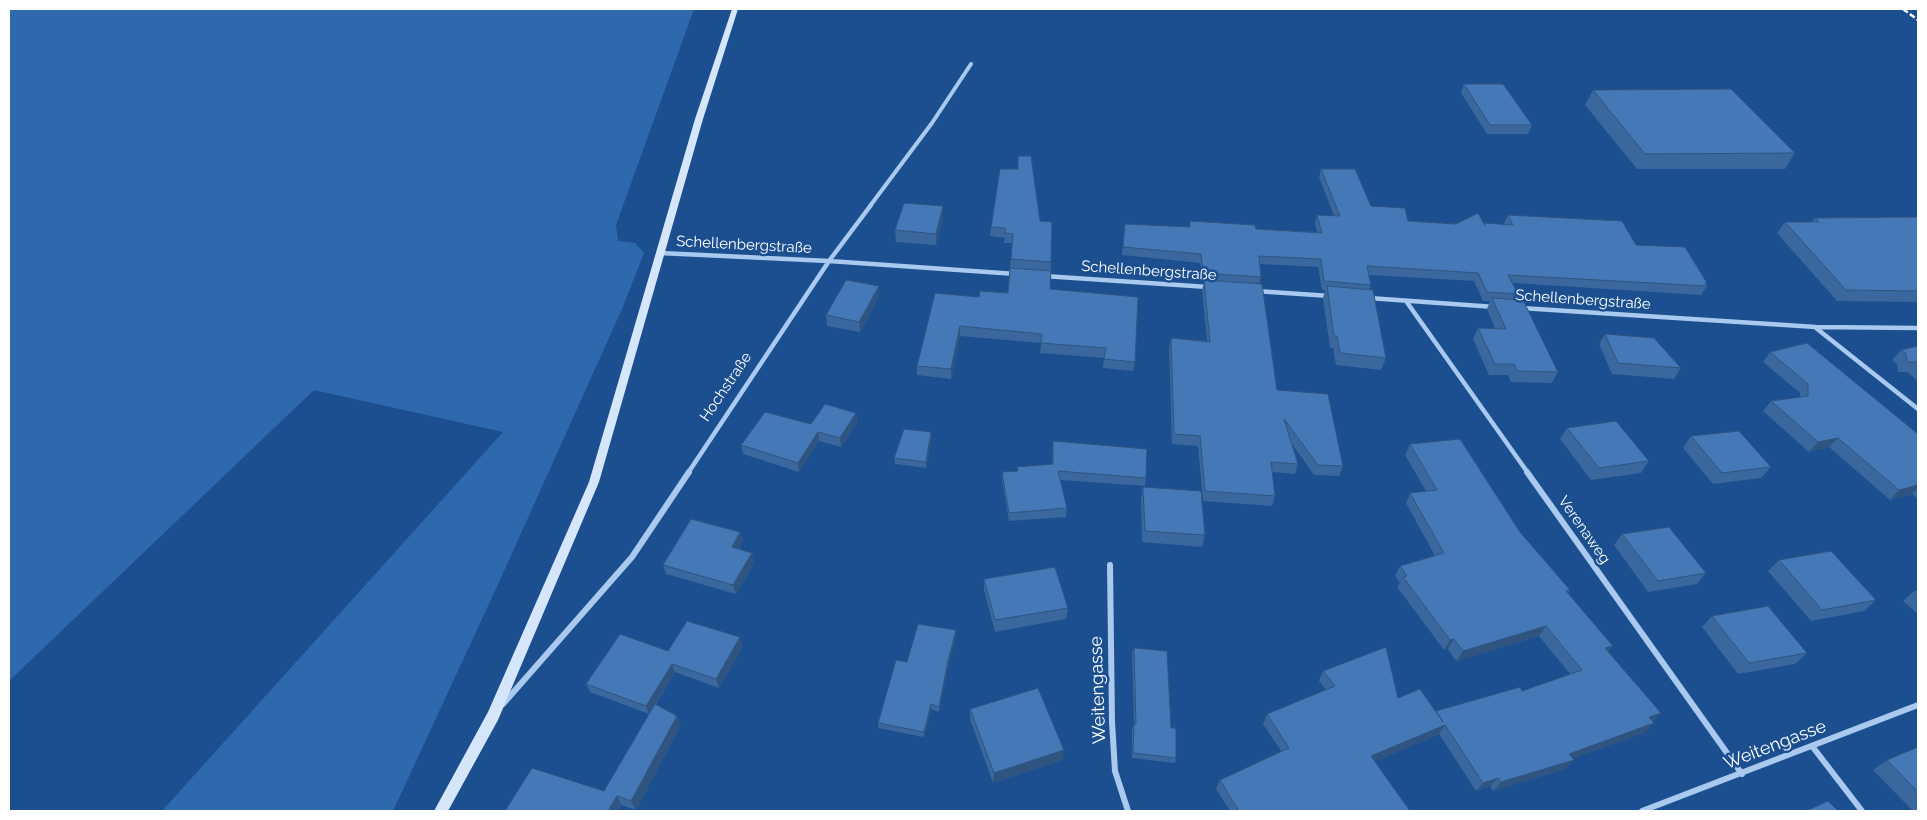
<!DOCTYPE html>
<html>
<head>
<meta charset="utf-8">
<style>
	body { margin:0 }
	#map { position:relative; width:1927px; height:820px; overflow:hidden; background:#1b4f8f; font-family:Raleway,sans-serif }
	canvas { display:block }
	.frame { position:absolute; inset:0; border:10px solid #fff; pointer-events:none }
</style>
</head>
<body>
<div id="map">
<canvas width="1927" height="820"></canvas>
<div class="frame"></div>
</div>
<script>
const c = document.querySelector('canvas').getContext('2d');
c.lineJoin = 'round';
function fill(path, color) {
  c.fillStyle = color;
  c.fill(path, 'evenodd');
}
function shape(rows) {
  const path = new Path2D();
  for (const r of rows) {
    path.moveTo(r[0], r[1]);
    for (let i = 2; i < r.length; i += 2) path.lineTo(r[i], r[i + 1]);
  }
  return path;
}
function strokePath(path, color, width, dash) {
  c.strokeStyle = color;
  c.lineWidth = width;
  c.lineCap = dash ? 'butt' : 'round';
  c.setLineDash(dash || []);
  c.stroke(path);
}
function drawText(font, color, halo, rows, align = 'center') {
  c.font = font + ' Raleway,sans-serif';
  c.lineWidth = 5;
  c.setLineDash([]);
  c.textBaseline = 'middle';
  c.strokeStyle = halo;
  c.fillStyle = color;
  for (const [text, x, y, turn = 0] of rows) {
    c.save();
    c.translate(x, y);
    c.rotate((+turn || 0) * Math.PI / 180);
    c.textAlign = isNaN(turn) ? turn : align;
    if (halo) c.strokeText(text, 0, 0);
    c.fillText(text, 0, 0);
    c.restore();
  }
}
const green = shape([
	[9,9,694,9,616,225,618,241,635,243,644,253,622,309,500,580,393,811,162,811,503,432,314,390,9,681]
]);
const streetFar2 = shape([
	[870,206,932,123,971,64]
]);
const streetFar1 = shape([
	[660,253,829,261,1016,274],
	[1044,276,1208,287],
	[1256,291,1330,296],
	[1369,298,1495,307],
	[1406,301,1528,473],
	[1521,308,1816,327,1918,328],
	[1816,328,1918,409],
	[688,473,829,261,871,205]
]);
const street = shape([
	[1527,472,1742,774],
	[1110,565,1112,722,1115,771,1128,811],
	[503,704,632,557,689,472],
	[1812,746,1862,811],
	[1642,811,1918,705]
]);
const secondary = shape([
	[732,9,738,9,703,119,599,482,498,720,448,811,434,811,488,712,589,482,695,119,732,9]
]);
const rail = shape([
	[1903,9,1918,20]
]);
const wall = shape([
	[1464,84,1532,125,1528,134,1487,134,1461,93],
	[1593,90,1795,153,1785,169,1637,169,1585,105],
	[1321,169,1371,206,1408,221,1456,224,1484,223,1505,225,1504,223,1508,215,1636,245,1707,283,1706,285,1707,286,1701,295,1513,283,1518,294,1515,300,1558,372,1552,383,1511,382,1508,375,1489,375,1473,339,1478,328,1495,328,1487,309,1490,301,1483,301,1474,281,1369,275,1371,285,1369,289,1386,358,1381,370,1336,365,1333,348,1330,348,1323,298,1325,290,1322,290,1318,267,1260,264,1261,277,1259,284,1277,390,1343,466,1339,476,1314,475,1292,444,1298,464,1295,474,1272,472,1275,496,1272,506,1203,501,1198,446,1172,444,1169,348,1171,338,1207,341,1202,290,1204,282,1202,282,1200,263,1122,255,1125,224,1189,227,1190,221,1256,229,1317,232,1315,223,1317,215,1334,216,1319,177],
	[943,206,943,217,936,245,896,242,895,230],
	[1918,217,1918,302,1837,301,1777,233,1785,222,1811,222,1815,218],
	[1040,221,1051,262,1050,289,1135,362,1133,371,1103,368,1104,358,1040,353,1041,343,960,336,951,379,917,375,917,366,979,297,1008,293,1012,243,1004,243,1005,238,990,236,991,227],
	[879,286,879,297,860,332,827,326,826,315],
	[1605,334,1681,368,1674,379,1612,374,1599,344],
	[1918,346,1918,381,1907,372,1898,372,1897,364,1892,360,1901,350],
	[1770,352,1918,434,1918,499,1912,494,1890,500,1829,447,1809,452,1763,411,1771,401,1800,397,1800,393,1763,362],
	[856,413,857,422,841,447,819,441,799,472,743,454,741,445,811,424],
	[1567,428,1649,461,1641,473,1591,480,1560,439],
	[1691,436,1771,467,1761,478,1713,484,1683,448],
	[932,438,926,468,895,464,894,458],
	[1053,441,1146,478,1145,486,1060,480,1067,508,1066,517,1009,521,1002,481,1002,472,1017,471,1017,467,1052,464],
	[1410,444,1520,532,1570,590,1568,593,1613,646,1608,652,1652,722,1645,733,1573,758,1574,760,1565,769,1493,791,1490,786,1476,791,1439,734,1374,762,1410,811,1230,811,1216,789,1220,780,1281,751,1263,724,1267,714,1326,690,1319,681,1323,671,1436,712,1522,691,1570,674,1539,636,1456,661,1448,649,1444,650,1397,587,1400,583,1395,576,1400,566,1435,556,1406,503,1410,493,1426,491,1405,455],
	[1143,487,1205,535,1202,547,1142,542,1141,499],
	[740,532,743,542,739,549,752,553,754,563,736,594,666,574,663,565],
	[1622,534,1706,573,1697,584,1648,592,1614,545],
	[1779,560,1876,600,1864,611,1811,621,1768,571],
	[984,579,1068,608,1066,619,995,632,984,590],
	[1918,590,1918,614,1903,601,1914,591],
	[1712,616,1807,653,1795,664,1738,674,1702,627],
	[956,636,948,667,939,712,931,709,924,737,878,728,878,723],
	[743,646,719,688,675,672,656,704,677,716,681,725,636,810,621,805,618,811,505,811,604,791,649,714,590,692,586,684,668,651],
	[1134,648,1171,728,1176,758,1175,763,1132,758,1132,729,1134,723,1132,653],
	[970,709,1063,760,993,783,970,719],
	[1918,747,1918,811,1913,811,1873,770,1887,760]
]);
const shadedWall = shape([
	[943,206,943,217,936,245,936,234],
	[879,286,879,297,860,332,859,322],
	[960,326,960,336,951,379,951,369],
	[856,413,857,422,841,447,840,438],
	[818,432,819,441,799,472,798,463],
	[931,432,932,438,926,468,926,462],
	[1838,438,1829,447,1809,452,1818,442],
	[1918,485,1918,487,1912,494,1890,500,1899,490],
	[740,532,743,542,734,557,732,547],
	[752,553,754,563,736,594,733,585],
	[1546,626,1539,636,1456,661,1463,651],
	[956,630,956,636,948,667,939,712,939,707,948,661],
	[740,637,743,646,719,688,716,679],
	[1454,639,1448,649,1444,650,1450,640],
	[1613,646,1605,655,1605,648],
	[672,664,675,672,649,714,646,706],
	[931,704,931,709,924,737,924,732],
	[1661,713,1652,722,1649,717],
	[677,716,681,725,636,810,631,801],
	[1654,723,1645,733,1561,763,1569,754],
	[1445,725,1439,734,1365,766,1371,756],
	[1064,750,1063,760,993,783,994,773],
	[1574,760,1565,769,1493,791,1501,782],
	[1498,778,1490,786,1476,791,1483,783],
	[617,796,621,805,618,811,608,811]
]);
const building = shape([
	[1464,84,1503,84,1532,125,1490,125,1464,84],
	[1731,89,1795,153,1645,154,1593,90,1731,89],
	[1018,156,1031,156,1040,221,1052,222,1051,262,1011,259,1013,234,1005,233,1005,228,991,227,1000,169,1018,169,1018,156],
	[1321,169,1355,169,1371,206,1405,208,1408,221,1456,224,1478,213,1485,226,1484,223,1513,225,1508,215,1622,221,1636,245,1685,247,1707,283,1705,283,1707,286,1508,275,1518,294,1487,292,1478,273,1367,266,1371,285,1324,281,1321,259,1259,256,1261,277,1203,273,1201,254,1123,247,1125,224,1190,227,1190,221,1255,225,1256,229,1322,233,1317,215,1340,216,1321,169],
	[904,203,943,206,936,234,895,230,904,203],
	[1918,217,1918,291,1846,290,1785,222,1819,222,1815,218,1918,217],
	[1010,268,1051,271,1050,289,1138,297,1135,362,1104,359,1106,348,1041,343,1042,334,960,326,951,369,917,366,935,293,979,297,980,291,1008,293,1010,268],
	[846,280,879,286,859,322,826,315,846,280],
	[1204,280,1262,284,1277,390,1328,394,1343,466,1318,465,1284,419,1298,464,1271,462,1275,496,1205,491,1200,436,1174,434,1171,338,1210,342,1204,280],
	[1327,286,1373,290,1386,358,1340,353,1337,336,1334,336,1327,286],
	[1492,298,1523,300,1558,372,1517,371,1514,364,1495,364,1478,328,1506,329,1492,298],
	[1605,334,1654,338,1681,368,1618,363,1605,334],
	[1807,343,1918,434,1918,485,1899,490,1838,438,1818,442,1771,401,1808,396,1808,384,1770,352,1807,343],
	[1918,346,1918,363,1917,362,1907,362,1906,354,1901,350,1918,346],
	[825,404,856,413,840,438,818,432,798,463,741,445,765,412,811,424,825,404],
	[1616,421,1649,461,1599,468,1567,428,1616,421],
	[904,429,931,432,926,462,894,458,904,429],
	[1739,431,1771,467,1722,473,1691,436,1739,431],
	[1460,439,1520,532,1570,590,1566,591,1613,646,1605,648,1661,713,1649,717,1654,723,1569,754,1574,760,1501,782,1498,778,1483,783,1445,725,1371,756,1410,811,1239,811,1220,780,1289,748,1267,714,1335,686,1323,671,1386,647,1398,698,1420,689,1443,722,1436,711,1520,687,1522,691,1582,670,1546,626,1463,651,1454,639,1450,640,1403,577,1407,576,1400,566,1444,553,1410,493,1437,490,1410,444,1460,439],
	[1053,441,1147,449,1146,478,1058,471,1067,508,1009,513,1002,472,1018,471,1017,467,1053,464,1053,441],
	[1143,487,1201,491,1205,535,1145,531,1143,487],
	[691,519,740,532,732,547,752,553,733,585,663,565,691,519],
	[1669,527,1706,573,1658,581,1622,534,1669,527],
	[1831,551,1876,600,1822,610,1779,560,1831,551],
	[1055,567,1068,608,995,620,984,579,1055,567],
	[1918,590,1918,595,1914,591,1918,590],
	[1768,606,1807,653,1749,663,1712,616,1768,606],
	[687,621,740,637,716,679,672,664,646,706,586,684,620,634,668,651,687,621],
	[918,624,956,630,948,661,939,707,931,704,924,732,878,723,896,660,907,662,918,624],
	[1134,648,1167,651,1171,728,1176,728,1176,758,1133,753,1134,723,1136,724,1134,648],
	[1038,688,1064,750,994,773,970,709,1038,688],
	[655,704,677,716,631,801,617,796,608,811,505,811,532,768,604,791,655,704],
	[1918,747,1918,792,1887,760,1918,747],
	[1828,801,1838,811,1806,811,1828,801]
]);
const streetNames = [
	["Schellenbergstraße",744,245,3],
	["Schellenbergstraße",1149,271,4],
	["Schellenbergstraße",1583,300,4],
	["Hochstraße",726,387,-56],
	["Verenaweg",1584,530,55]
];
const nearStreetnames = [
	["Weitengasse",1098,690,-92],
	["Weitengasse",1775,745,-21]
];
fill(green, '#2e69ad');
strokePath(streetFar2, '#a9c9ee', 4);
strokePath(streetFar1, '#a9c9ee', 4.5);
strokePath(street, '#a9c9ee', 6);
fill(secondary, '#d6e6fa');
strokePath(rail, '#fff', 2.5, [6, 2.5]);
fill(wall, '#3a679d');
fill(shadedWall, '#305480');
fill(building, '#4478b7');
strokePath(building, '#305480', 1);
drawText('15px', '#fff', '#1b4f8f', streetNames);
drawText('18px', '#fff', '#1b4f8f', nearStreetnames);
</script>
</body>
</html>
